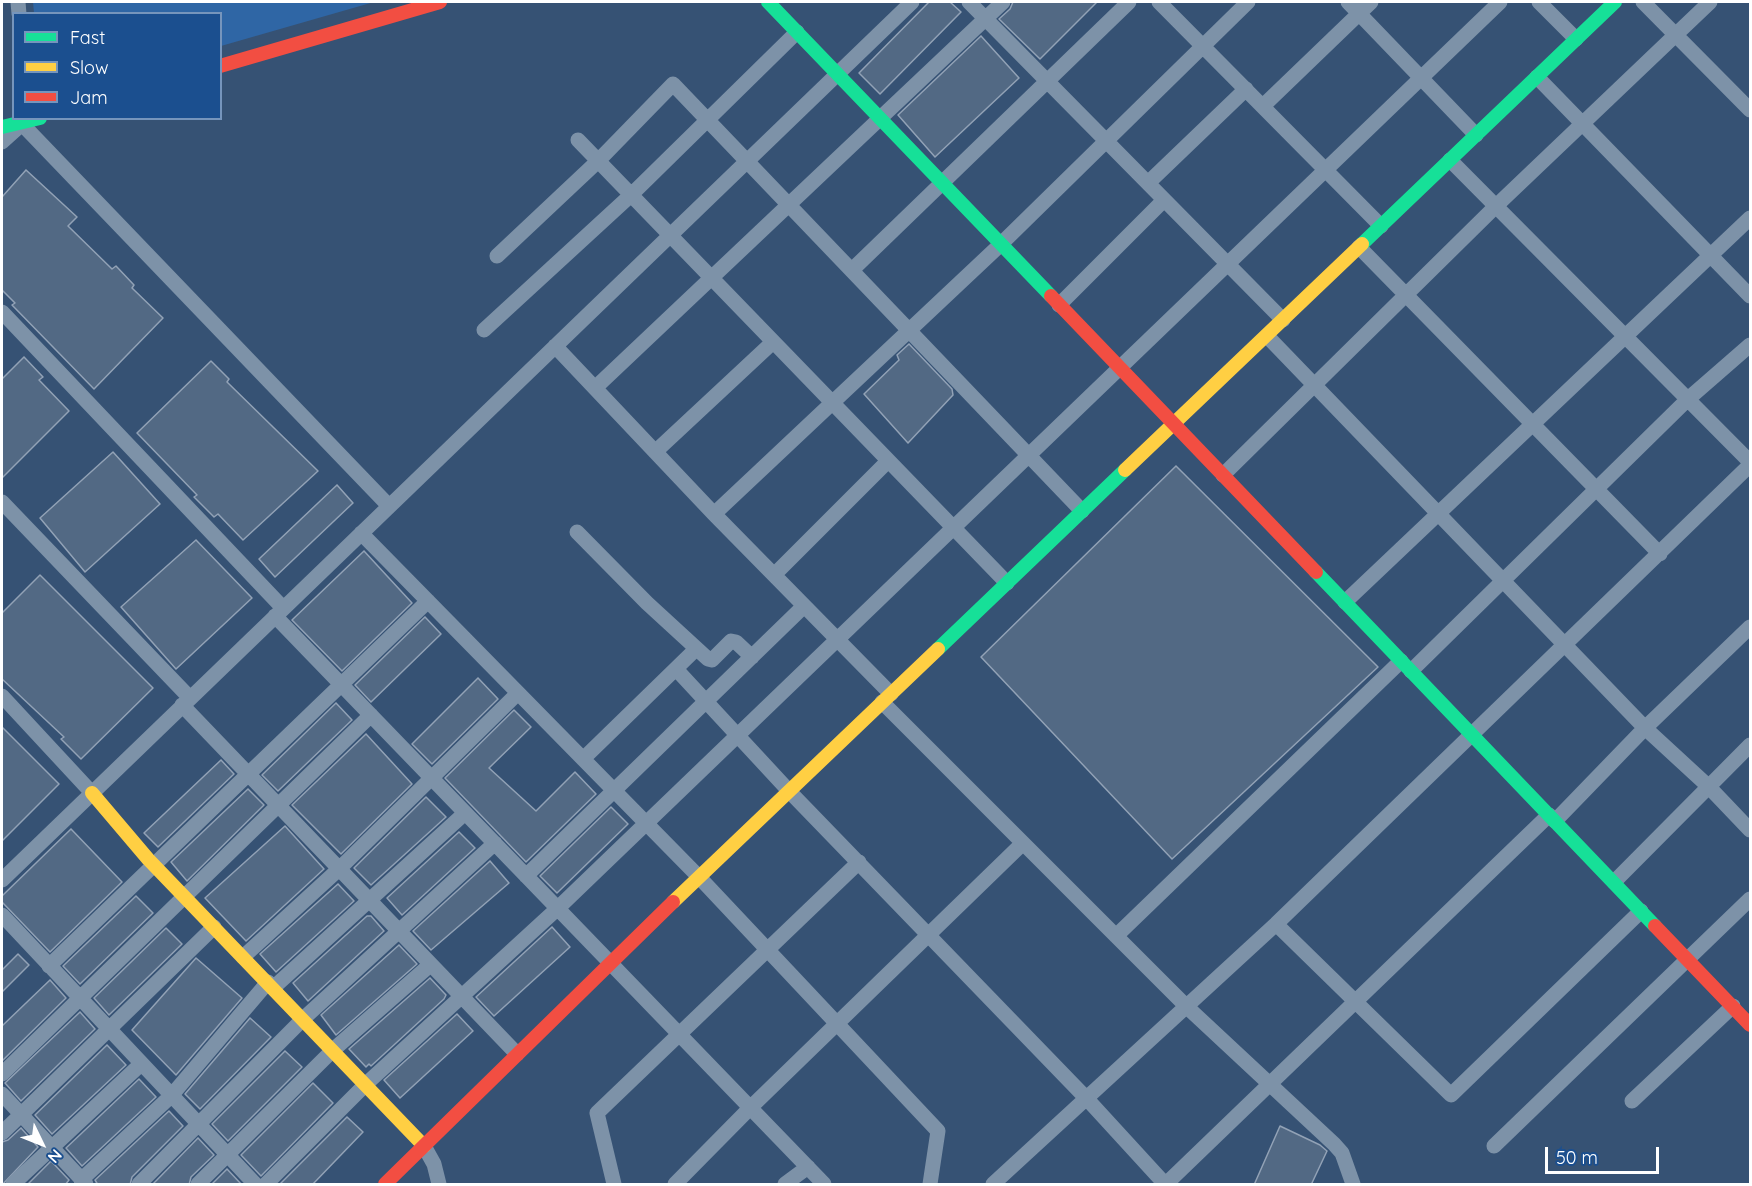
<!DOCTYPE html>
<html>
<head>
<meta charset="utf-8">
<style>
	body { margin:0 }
	#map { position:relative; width:1752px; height:1186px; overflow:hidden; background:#365274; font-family:Quicksand,sans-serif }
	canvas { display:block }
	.frame { position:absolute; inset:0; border:3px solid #fff; pointer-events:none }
	.legend { position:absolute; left:12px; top:12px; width:210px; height:108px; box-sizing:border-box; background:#1b4f8f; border:2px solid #7695bc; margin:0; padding:8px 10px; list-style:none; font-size:18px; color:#fff }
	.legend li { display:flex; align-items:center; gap:12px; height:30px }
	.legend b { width:30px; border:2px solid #7695bc }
	.north { position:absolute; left:12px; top:1114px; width:60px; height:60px; -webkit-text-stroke:4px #1b4f8f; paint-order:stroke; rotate:133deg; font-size:16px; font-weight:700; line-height:24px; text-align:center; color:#fff }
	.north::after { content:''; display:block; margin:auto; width:21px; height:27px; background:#fff; clip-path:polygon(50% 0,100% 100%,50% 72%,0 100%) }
	.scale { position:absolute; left:1545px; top:1147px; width:114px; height:27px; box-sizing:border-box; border:3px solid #fff; border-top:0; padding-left:8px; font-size:18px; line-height:21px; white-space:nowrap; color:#fff; -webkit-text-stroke:4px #1b4f8f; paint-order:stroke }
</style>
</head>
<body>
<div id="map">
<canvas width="1752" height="1186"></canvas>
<div class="frame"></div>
<ul class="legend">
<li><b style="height:8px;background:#16e098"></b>Fast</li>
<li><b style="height:8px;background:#ffcf43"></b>Slow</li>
<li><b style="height:8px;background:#f24e42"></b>Jam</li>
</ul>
<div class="north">N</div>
<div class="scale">50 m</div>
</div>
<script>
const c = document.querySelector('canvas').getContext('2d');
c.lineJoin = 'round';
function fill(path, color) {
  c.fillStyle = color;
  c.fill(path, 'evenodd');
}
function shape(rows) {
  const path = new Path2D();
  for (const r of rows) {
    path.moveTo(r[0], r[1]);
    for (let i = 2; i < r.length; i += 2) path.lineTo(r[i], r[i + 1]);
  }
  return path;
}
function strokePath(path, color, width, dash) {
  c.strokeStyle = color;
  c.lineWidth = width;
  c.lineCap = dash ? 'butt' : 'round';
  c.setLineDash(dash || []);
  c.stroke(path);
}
const green = shape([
	[33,2,374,2,221,46,220,14,34,13]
]);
const building = shape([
	[929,2,950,2,961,12,880,94,859,73,929,2],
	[1013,2,1097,2,1040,59,999,19,1010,9,1013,2],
	[981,36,1019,78,935,157,898,115,981,36],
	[26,170,77,217,68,226,112,269,116,266,134,285,132,288,163,318,94,389,12,305,15,303,2,290,2,197,26,170],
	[909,344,952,389,953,395,908,443,864,394,899,360,897,355,909,344],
	[24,357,43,377,39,380,69,411,2,478,2,379,24,357],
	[211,361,229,379,227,382,318,471,243,540,218,514,214,517,194,497,197,495,137,433,211,361],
	[113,452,160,504,85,572,40,518,113,452],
	[1176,466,1378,667,1172,859,981,657,1176,466],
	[337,485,353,503,275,577,259,559,337,485],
	[196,540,252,598,176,669,121,607,196,540],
	[364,551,412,603,342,671,292,620,364,551],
	[40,575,153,688,81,759,61,739,64,737,2,679,2,613,40,575],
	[425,617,441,634,371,702,355,685,425,617],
	[478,678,498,699,432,764,412,744,478,678],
	[336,703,352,720,278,791,262,775,336,703],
	[514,710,531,727,489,768,536,811,575,772,596,794,526,862,445,778,514,710],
	[2,727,59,784,2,841,2,727],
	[366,734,412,784,341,854,292,805,366,734],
	[221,760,234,774,158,847,144,833,221,760],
	[248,789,264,805,187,881,171,862,248,789],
	[426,797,446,817,371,885,354,868,426,797],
	[611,807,628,824,557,893,540,876,611,807],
	[285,826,324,869,246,941,205,898,285,826],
	[71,829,122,882,50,952,2,902,2,896,71,829],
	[459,832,475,848,402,915,387,898,459,832],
	[490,861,509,883,431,950,413,931,490,861],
	[338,884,354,901,276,972,260,954,338,884],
	[136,896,153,913,80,984,63,966,136,896],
	[367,916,371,916,384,931,308,1001,293,983,367,916],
	[552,927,570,947,494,1016,476,997,552,927],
	[166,928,182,944,109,1015,94,998,166,928],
	[399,945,417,964,336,1035,321,1015,399,945],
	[18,954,29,965,2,992,2,970,18,954],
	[196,958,242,998,176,1075,132,1030,196,958],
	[430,978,446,995,444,999,371,1066,369,1064,366,1067,349,1049,430,978],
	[50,980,66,998,2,1061,2,1026,50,980],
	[80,1012,95,1029,21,1101,5,1083,80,1012],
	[457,1014,473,1031,400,1098,384,1080,457,1014],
	[250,1018,271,1037,200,1109,185,1094,250,1018],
	[107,1045,126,1065,52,1134,35,1115,107,1045],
	[285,1051,302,1067,228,1141,212,1124,285,1051],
	[139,1079,156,1097,82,1166,66,1148,139,1079],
	[313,1083,333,1103,261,1176,241,1155,313,1083],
	[169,1111,183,1126,132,1177,130,1185,98,1185,95,1180,169,1111],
	[347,1117,363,1132,312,1185,279,1185,347,1117],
	[1280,1126,1320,1145,1327,1151,1311,1185,1254,1185,1280,1126],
	[21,1128,38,1147,2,1185,2,1142,8,1140,21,1128],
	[198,1138,214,1155,191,1177,189,1185,152,1185,198,1138],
	[51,1161,69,1180,65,1185,27,1185,51,1161],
	[227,1169,242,1185,211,1185,227,1169]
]);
const street = shape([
	[18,2,19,14],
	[969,2,1283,320],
	[1159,2,1381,226],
	[1348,2,1476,135],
	[1539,2,1576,39],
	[1643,2,1750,110],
	[1537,77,1750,296],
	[1263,106,1371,2],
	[22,124,389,506],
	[578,140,1007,583],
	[2,142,22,124],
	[1450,160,1750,462],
	[1148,183,1246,89],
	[1359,247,1660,554],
	[497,256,598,161,673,84,1082,511],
	[852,270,1129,2],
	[1059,305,1164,200],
	[2,312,283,608],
	[484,330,631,195,797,32],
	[1267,336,1645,728,1708,786,1750,830],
	[555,346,714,514,891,694],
	[595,388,1003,2],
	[655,452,773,342],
	[1223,475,1496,206,1710,2],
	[2,502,190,698],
	[714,514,1001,244,1248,2],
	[577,532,647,603,708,659,712,660,731,641,736,642,752,657],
	[361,533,699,877,938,1131,930,1184],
	[774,575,888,461],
	[1345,602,1750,218],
	[275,616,824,1184],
	[676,669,789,791,1088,1100,1165,1184],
	[1411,671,1688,399,1750,345],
	[2,696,92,793],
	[882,702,1187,1007,1334,1144,1342,1153,1353,1184],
	[182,705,517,1054],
	[583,759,696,649],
	[1555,821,1645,728,1750,627],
	[526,876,804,606],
	[2,880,912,2],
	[1614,882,1750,745],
	[2,915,255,1184],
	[1276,924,1451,1095,1641,911],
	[1116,936,1401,661],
	[243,957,339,869,518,693],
	[49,966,428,601],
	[273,988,465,813],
	[2,1074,371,715],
	[2,1094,86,1184],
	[1632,1101,1733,1006],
	[2,1133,214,927],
	[424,1146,434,1164,439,1184],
	[1494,1146,1750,899],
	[81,1180,171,1096,268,982],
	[13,1184,141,1064],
	[139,1184,303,1019,495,843],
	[198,1184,333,1050,430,965],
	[266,1184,366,1084,558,908,1500,2],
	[614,1184,597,1113,859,862],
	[675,1184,750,1108,1023,843],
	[785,1184,808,1167],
	[993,1184,1276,924,1750,465],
	[1166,1184,1549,815]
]);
const fast = shape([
	[768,2,1051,296],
	[2,127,40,118],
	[1362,244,1615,2],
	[1316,572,1655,926],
	[938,649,1125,470]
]);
const slow = shape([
	[1125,470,1362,244],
	[92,793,148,859,424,1146],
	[673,902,938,649]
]);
const jam = shape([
	[220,66,440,2],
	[1051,296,1316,572],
	[1655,926,1750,1025],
	[385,1184,673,902]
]);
fill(green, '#2f66a5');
fill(building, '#526984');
strokePath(building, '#92a2b6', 1.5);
strokePath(street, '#7d92a8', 15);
strokePath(fast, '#16e098', 14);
strokePath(slow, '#ffcf43', 14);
strokePath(jam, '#f24e42', 14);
</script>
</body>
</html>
